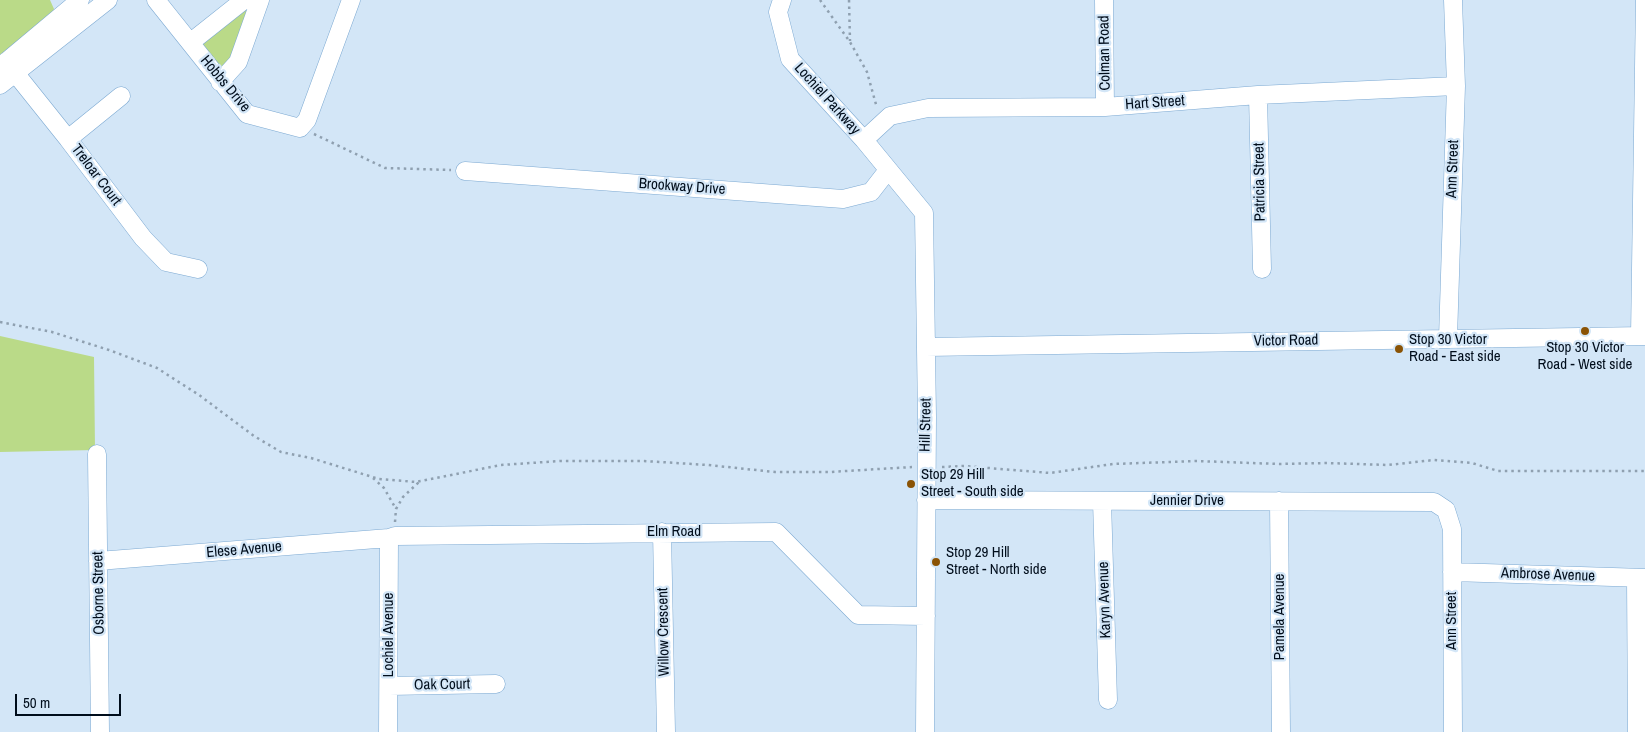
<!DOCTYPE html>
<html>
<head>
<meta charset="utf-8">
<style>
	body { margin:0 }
	#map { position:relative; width:1645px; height:732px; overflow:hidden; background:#d3e6f7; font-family:"Archivo Narrow",sans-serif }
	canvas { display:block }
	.scale { position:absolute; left:15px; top:694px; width:106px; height:22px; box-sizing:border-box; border:2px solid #000d1b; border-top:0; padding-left:6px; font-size:15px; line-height:18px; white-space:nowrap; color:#000d1b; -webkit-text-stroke:4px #d3e6f7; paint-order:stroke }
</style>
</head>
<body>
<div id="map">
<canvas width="1645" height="732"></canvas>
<div class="scale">50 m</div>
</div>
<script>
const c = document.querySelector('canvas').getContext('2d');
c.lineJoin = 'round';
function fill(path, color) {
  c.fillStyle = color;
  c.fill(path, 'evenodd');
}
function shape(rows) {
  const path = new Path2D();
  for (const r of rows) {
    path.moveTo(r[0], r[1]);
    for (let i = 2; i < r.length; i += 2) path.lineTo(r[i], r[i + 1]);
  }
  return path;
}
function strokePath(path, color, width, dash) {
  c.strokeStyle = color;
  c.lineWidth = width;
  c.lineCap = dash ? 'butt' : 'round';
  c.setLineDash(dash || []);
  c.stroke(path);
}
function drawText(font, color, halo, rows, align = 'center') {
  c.font = font + ' "Archivo Narrow",sans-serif';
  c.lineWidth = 4.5;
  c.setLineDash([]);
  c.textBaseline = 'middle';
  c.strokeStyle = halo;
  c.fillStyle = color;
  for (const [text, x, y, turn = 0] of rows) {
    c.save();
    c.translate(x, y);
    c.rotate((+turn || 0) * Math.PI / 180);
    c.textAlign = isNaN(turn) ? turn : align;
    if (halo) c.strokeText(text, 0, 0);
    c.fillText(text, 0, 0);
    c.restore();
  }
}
const green = shape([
	[0,0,50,0,54,9,48,21,0,60],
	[250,3,235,57,225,68,215,65,201,43],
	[0,336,94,357,95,450,0,452]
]);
const path = shape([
	[820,0,850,42,867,72,877,108],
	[849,0,850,41],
	[314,134,385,168,451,170],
	[0,322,52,332,109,350,157,368,199,395,254,436,281,452,311,458,379,479,416,482,501,465,560,461,644,461,708,465,775,472,830,472,912,467],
	[942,467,964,466,1050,473,1113,464,1197,461,1279,464,1327,463,1388,465,1434,460,1472,463,1498,471,1645,471],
	[373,478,384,488,396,509],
	[395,522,396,509,403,497,419,482]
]);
const minor = shape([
	[156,0,247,114,300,128,307,120,351,0],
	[782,0,778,12,790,59,864,140,924,213,927,417,925,732],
	[1104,0,1105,107],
	[191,42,244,0],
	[7,61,16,74,68,139,143,238,166,262,198,269],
	[0,67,80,0],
	[220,82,238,62,260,0],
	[0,85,108,0],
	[1258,95,1262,269],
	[68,139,121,96],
	[864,140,890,116,928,108,1105,107,1258,95,1456,86],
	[465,171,843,199,871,192,888,170],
	[1640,336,1645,0],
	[1448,338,1456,86,1453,0],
	[926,347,1645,336],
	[97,454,100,732],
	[926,500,1434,502,1446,510,1452,529,1453,732],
	[1102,501,1108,700],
	[1279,501,1281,732],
	[662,532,666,732],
	[98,561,389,538,395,536,776,532,858,615,926,616],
	[1452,572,1645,578],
	[1636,578,1637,732],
	[389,686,496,684],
	[388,732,389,538]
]);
const markers = [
	[1585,331,5,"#8a5305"],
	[1399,349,5,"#8a5305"],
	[911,484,5,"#8a5305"],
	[936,562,5,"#8a5305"]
];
const streetNames = [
	["Colman Road",1105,53,-91],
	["Hobbs Drive",225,84,50],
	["Lochiel Parkway",827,99,48],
	["Hart Street",1155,103,-4],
	["Ann Street",1453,169,-88],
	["Treloar Court",96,175,53],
	["Patricia Street",1260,182,-91],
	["Brookway Drive",682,187,4],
	["Victor Road",1286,341,-1],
	["Hill Street",926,425,-89],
	["Jennier Drive",1187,501],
	["Elm Road",674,532],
	["Elese Avenue",244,550,-5],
	["Ambrose Avenue",1548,575,2],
	["Osborne Street",99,593,-91],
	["Karyn Avenue",1105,600,-92],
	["Pamela Avenue",1280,617,-90],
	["Ann Street",1452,621,-90],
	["Willow Crescent",664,632,-91],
	["Lochiel Avenue",389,635,-90],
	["Oak Court",442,685,-1]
];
const poiNames = [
	["Stop 30 Victor",1409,340],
	["Road - East side",1409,357],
	["Stop 30 Victor",1585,348,"center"],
	["Road - West side",1585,365,"center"],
	["Stop 29 Hill",921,475],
	["Street - South side",921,492],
	["Stop 29 Hill",946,553],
	["Street - North side",946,570]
];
fill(green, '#bada88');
strokePath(minor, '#7ca9d2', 19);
strokePath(path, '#8fa0b0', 2.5, [2.5, 4]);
strokePath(minor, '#fff', 18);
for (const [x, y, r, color] of markers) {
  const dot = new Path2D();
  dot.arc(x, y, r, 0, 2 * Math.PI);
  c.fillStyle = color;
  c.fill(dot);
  strokePath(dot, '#d3e6f7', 2);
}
drawText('15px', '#000d1b', '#d3e6f7', streetNames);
drawText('15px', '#000d1b', '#d3e6f7', poiNames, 'left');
</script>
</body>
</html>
